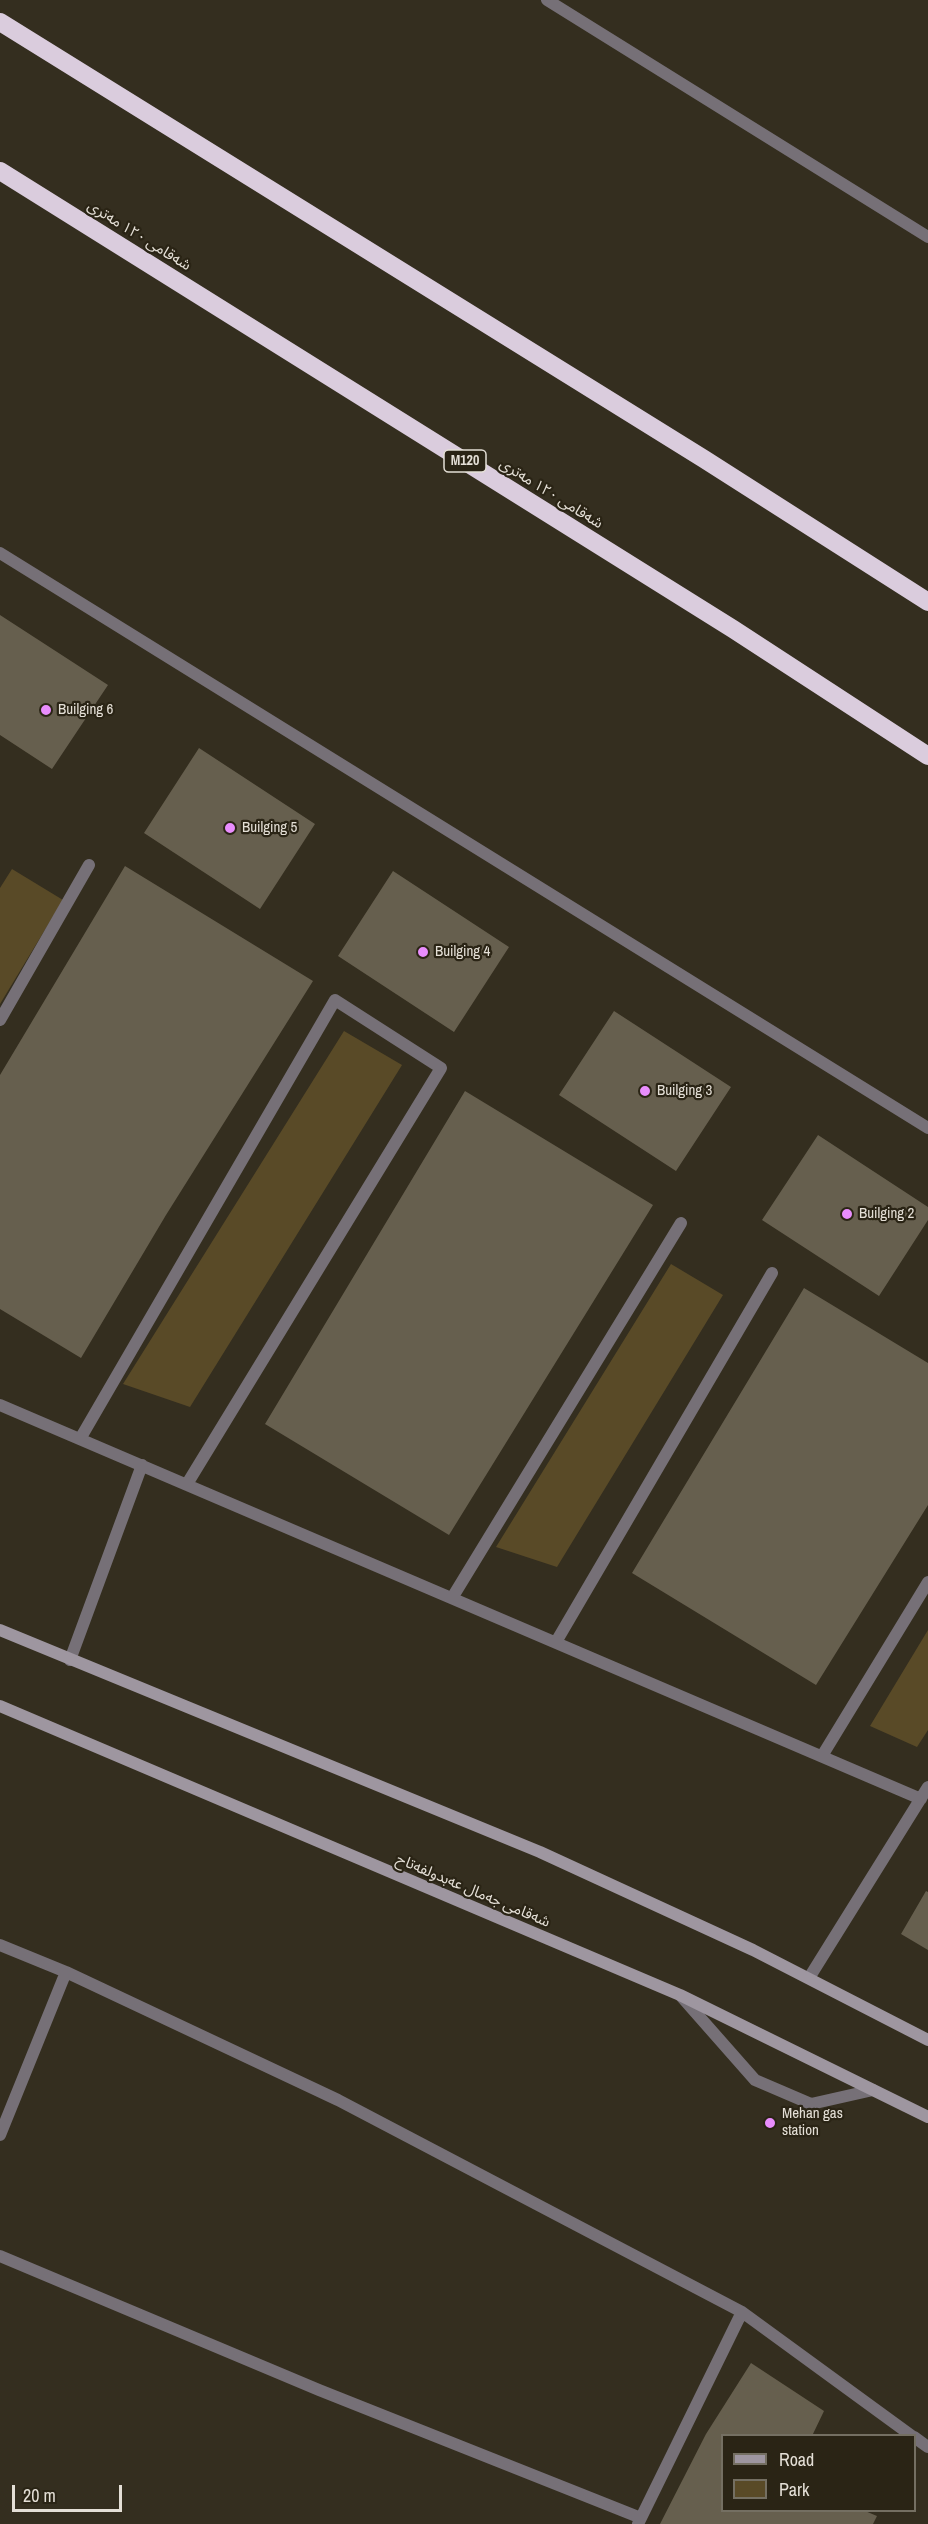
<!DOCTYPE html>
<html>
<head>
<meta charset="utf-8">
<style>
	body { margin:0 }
	#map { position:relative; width:928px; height:2524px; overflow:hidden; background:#342e1f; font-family:"Archivo Narrow",sans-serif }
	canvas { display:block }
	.legend { position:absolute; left:721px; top:2434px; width:195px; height:78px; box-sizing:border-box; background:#2a2415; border:2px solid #746f62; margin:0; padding:8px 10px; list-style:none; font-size:18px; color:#e4dfd6 }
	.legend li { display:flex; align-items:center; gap:12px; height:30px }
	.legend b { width:30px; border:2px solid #746f62 }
	.scale { position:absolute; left:12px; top:2485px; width:110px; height:27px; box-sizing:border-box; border:3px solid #e4dfd6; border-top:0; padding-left:8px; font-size:18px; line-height:21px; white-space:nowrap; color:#e4dfd6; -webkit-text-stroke:4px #2a2415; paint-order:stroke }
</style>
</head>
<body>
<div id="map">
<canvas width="928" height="2524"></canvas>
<ul class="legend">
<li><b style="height:8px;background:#9e96a0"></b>Road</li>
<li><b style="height:16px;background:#594a27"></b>Park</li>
</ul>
<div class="scale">20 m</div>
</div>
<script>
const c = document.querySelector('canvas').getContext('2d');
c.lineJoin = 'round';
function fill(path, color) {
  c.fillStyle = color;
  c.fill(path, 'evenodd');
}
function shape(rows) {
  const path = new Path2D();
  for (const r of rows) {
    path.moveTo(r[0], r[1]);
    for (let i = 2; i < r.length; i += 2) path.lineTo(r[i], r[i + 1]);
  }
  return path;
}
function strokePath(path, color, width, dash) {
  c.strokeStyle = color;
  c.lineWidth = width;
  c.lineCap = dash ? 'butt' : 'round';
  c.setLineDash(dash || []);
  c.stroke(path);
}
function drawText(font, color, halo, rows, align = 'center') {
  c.font = font + ' "Archivo Narrow","Noto Sans Arabic",sans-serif';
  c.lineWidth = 4.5;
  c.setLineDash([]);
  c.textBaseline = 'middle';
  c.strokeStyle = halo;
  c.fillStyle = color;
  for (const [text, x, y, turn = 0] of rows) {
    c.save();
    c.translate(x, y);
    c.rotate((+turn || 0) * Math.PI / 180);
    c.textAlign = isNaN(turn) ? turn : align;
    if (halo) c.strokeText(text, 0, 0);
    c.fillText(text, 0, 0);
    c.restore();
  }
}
const green = shape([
	[12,869,63,900,0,1004,0,888],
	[344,1031,402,1065,190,1407,123,1384],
	[671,1264,723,1295,557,1567,496,1547],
	[928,1630,928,1730,917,1747,870,1726]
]);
const building = shape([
	[0,615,108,685,52,769,0,735],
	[199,748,315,824,260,909,144,833],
	[125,866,313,981,166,1215,81,1358,0,1309,0,1075],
	[393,871,509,947,454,1032,338,956],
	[614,1011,731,1087,676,1171,559,1095],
	[465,1091,653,1205,449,1535,265,1424],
	[818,1135,928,1207,928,1220,879,1296,762,1220],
	[804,1288,928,1363,928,1505,816,1685,632,1573],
	[926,1891,928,1892,928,1950,901,1934],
	[751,2363,824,2411,812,2436,722,2436,722,2510,865,2511,877,2516,873,2524,660,2524,706,2434]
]);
const service = shape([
	[681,1996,755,2080,811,2104,873,2090]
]);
const minor = shape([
	[0,1020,89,865],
	[0,1405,921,1799],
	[80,1439,335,1000,441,1068,187,1484],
	[452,1598,681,1223],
	[556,1642,772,1273],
	[70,1660,142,1465],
	[822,1756,928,1582],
	[0,1945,66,1972,338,2100,742,2312,912,2436],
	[809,1978,928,1787],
	[0,2135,66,1972],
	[0,2256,319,2390,641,2518],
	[914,2437,928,2447],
	[638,2524,742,2312]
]);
const tertiary = shape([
	[547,0,928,237],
	[0,553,928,1128]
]);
const secondary = shape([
	[0,1630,540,1852,753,1950,928,2040],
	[0,1706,680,1995,928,2117]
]);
const motorway = shape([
	[0,22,704,459,928,602],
	[0,171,733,629,928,756]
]);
const markers = [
	[46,710,6,"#e98dfd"],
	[230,828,6,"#e98dfd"],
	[423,952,6,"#e98dfd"],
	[645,1091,6,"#e98dfd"],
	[847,1214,6,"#e98dfd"],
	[770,2123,6,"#e98dfd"]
];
const shields = [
	[465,461,42]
];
const shieldNames = [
	["M120",465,461]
];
const streetNames = [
	["شەقامی ١٢٠ مەتری",139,236,32],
	["شەقامی ١٢٠ مەتری",551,494,32],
	["شەقامی جەمال عەبدولفەتاح",473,1891,23]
];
const poiNames = [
	["Builging 6",58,710],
	["Builging 5",242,828],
	["Builging 4",435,952],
	["Builging 3",657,1091],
	["Builging 2",859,1214],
	["Mehan gas",782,2114],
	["station",782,2131]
];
fill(green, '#594a27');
fill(building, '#665f4e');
strokePath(service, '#767077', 12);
strokePath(minor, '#767077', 12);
strokePath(tertiary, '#767077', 12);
strokePath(secondary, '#9e96a0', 12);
strokePath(motorway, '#daccdd', 18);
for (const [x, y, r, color] of markers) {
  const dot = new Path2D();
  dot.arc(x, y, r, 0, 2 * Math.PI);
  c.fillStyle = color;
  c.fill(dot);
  strokePath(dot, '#2a2415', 2);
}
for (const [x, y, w] of shields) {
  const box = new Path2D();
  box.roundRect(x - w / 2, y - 11, w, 22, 4.5);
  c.fillStyle = '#2a2415';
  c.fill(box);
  strokePath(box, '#e4dfd6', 1.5);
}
drawText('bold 14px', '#e4dfd6', null, shieldNames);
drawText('15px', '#e4dfd6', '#2a2415', streetNames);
drawText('15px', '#e4dfd6', '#2a2415', poiNames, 'left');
</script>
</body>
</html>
